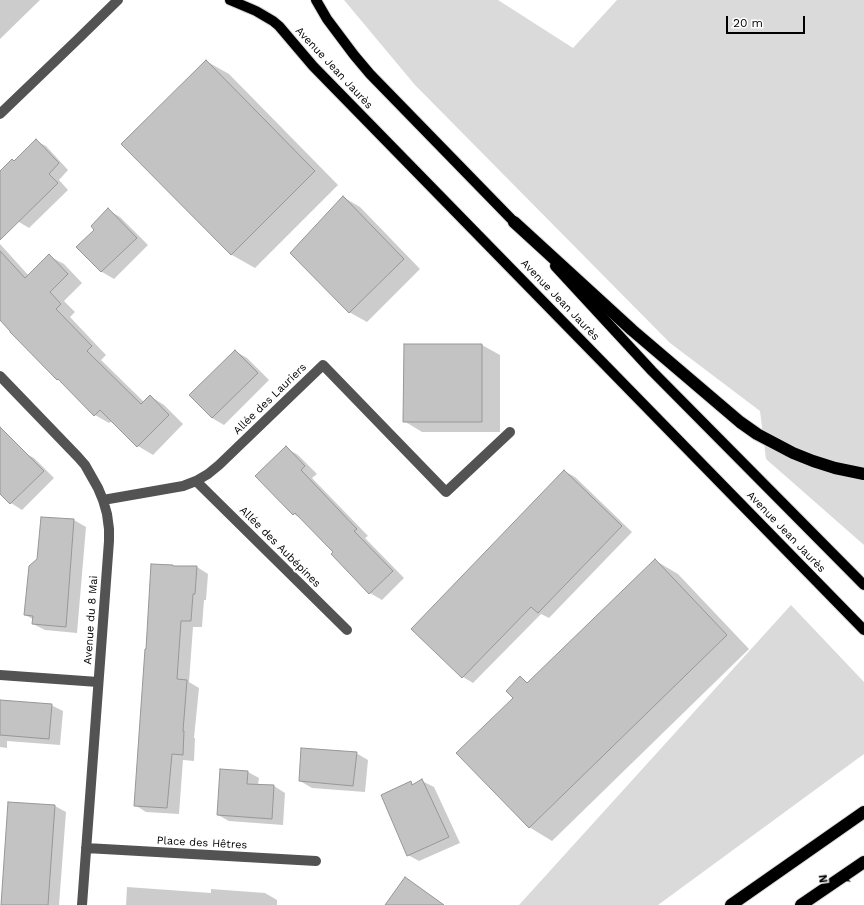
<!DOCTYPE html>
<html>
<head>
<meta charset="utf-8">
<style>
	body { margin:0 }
	#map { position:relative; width:864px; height:905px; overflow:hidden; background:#fff; font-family:"Work Sans",sans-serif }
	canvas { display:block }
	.north { position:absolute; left:816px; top:857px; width:40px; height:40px; -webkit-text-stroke:3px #fff; paint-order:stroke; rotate:262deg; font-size:11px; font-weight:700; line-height:16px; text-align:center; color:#000 }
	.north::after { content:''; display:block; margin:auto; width:14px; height:18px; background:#000; clip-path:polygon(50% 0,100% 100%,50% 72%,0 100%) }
	.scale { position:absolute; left:726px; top:16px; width:79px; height:18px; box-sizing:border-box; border:2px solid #000; border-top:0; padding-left:5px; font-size:12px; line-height:14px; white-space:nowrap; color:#000; -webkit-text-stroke:3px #fff; paint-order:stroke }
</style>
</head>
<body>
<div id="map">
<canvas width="864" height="905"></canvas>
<div class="north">N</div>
<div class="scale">20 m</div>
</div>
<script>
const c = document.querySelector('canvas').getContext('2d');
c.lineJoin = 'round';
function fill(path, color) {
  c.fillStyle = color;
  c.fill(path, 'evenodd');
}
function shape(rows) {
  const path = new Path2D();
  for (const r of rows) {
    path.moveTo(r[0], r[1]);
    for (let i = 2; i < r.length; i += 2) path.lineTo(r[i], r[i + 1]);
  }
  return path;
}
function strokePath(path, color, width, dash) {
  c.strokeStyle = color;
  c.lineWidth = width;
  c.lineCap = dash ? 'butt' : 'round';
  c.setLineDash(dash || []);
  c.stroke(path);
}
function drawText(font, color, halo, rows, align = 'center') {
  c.font = font + ' "Work Sans",sans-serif';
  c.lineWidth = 4;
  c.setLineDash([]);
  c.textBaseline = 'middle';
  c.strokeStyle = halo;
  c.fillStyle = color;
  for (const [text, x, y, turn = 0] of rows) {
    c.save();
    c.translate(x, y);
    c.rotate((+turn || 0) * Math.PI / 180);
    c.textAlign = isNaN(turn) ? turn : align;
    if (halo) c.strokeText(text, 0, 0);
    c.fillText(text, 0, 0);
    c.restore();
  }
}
const green = shape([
	[344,0,498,0,573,48,617,0,864,0,864,545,766,459,760,411,670,343,415,85],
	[791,605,864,682,864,754,658,905,519,905]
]);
const shadow = shape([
	[0,0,40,0,0,39],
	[206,61,229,74,338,185,255,268,232,255,122,144],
	[36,141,46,146,68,170,59,180,68,190,29,228,19,222,0,204,0,173,15,162],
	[343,197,360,207,420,269,367,322,349,312],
	[108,210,120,217,148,245,114,279,102,272,78,247,95,230],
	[0,244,29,276,49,256,64,264,82,283,64,301,75,312,70,317,106,355,101,360,144,402,150,396,164,405,183,424,153,455,138,446,112,421,109,423,95,415,0,320],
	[405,345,482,345,500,355,500,432,422,432,404,421],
	[235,351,247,358,269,380,224,425,212,418],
	[286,448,298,455,317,474,312,478,368,536,365,538,404,578,382,600,370,593,334,552,303,520,294,514,257,476],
	[23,452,34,458,54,478,22,510,11,503,0,492,0,475],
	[564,471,575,477,632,532,549,618,541,614,473,683,463,677,412,629],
	[42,518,74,520,86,527,77,633,45,630,33,624,33,619,25,615,38,559],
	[656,561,678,574,749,649,552,841,529,827,514,698,520,678,529,683],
	[197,567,208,574,206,600,204,600,202,627,193,627,189,682,199,688,194,738,195,738,194,761,183,760,179,814,146,812,135,805,146,650],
	[0,701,51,705,63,711,60,745,7,741,7,748,0,747],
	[356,753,368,760,365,792,312,788,300,781],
	[248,772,259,778,258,785,274,786,285,793,283,825,229,821,218,815],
	[422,781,434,787,460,843,419,861,408,855,411,783,414,785],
	[55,806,66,812,59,905,2,905],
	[405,879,416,885,444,905,387,905],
	[127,887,211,893,211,889,265,893,277,900,277,905,126,905]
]);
const building = shape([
	[206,60,315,171,231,255,121,144,206,60],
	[36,139,59,163,49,174,58,183,0,240,0,171,12,159,14,161,36,139],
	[343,196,404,259,349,313,290,253,343,196],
	[108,208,137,238,101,272,76,247,94,230,91,226,108,208],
	[0,251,25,278,49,254,68,274,50,292,61,304,56,309,92,346,87,351,141,404,150,395,169,415,137,447,100,410,94,416,58,379,57,380,10,332,10,331,0,320,0,251],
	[404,344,482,344,482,422,403,422,404,344],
	[235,350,258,373,212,418,189,395,235,350],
	[0,427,44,471,10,504,0,494,0,427],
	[286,446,305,466,301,470,357,529,354,531,393,571,369,594,331,554,333,552,295,513,293,515,255,476,286,446],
	[564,470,622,526,538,613,531,607,462,678,411,629,564,470],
	[41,517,74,519,66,627,32,624,33,616,24,615,29,566,37,559,41,517],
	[655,559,727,635,529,828,456,753,513,698,506,691,520,676,527,683,655,559],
	[151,564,173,565,173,566,197,566,195,594,193,594,191,621,181,621,177,679,187,680,183,731,184,731,183,755,172,754,167,808,134,806,145,649,146,649,151,564],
	[0,700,52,704,49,739,0,735,0,700],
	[301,748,357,752,353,786,299,781,301,748],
	[220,769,248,771,247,784,274,785,272,819,217,815,220,769],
	[422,779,449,837,407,856,381,795,411,781,412,785,422,779],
	[8,802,55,805,48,905,1,905,8,802],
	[405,877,444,905,385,905,405,877]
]);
const minor = shape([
	[0,114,76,41,118,0],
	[0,376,78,457,85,465,98,488,103,500,107,514,109,529,109,541,82,905],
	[196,481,347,630],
	[103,500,183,486,196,481,208,474,219,465,323,365,446,492,510,432],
	[0,675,98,682],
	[86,848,316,861]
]);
const major = shape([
	[230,0,256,11,273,21,279,26,313,66,864,630],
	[316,0,327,19,354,55,370,74,519,227],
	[555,266,652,371,864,585]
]);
const highway = shape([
	[514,222,632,330,740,422,757,434,793,453,813,461,835,468,864,474],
	[731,905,864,812],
	[801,905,864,862]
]);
const streetNames = [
	["Avenue Jean Jaurès",334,68,47],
	["Avenue Jean Jaurès",560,300,46],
	["Allée des Lauriers",270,399,-44],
	["Avenue Jean Jaurès",786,532,46],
	["Allée des Aubépines",280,547,45],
	["Avenue du 8 Mai",91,620,-86],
	["Place des Hêtres",202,843,3]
];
fill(green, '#dadada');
fill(shadow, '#0003');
fill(building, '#c3c3c3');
strokePath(building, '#979797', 1);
strokePath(major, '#dbdbdb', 12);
strokePath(highway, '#dbdbdb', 14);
strokePath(minor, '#535353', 10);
strokePath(major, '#000', 10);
strokePath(highway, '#000', 12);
drawText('11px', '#000', '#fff', streetNames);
</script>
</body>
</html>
